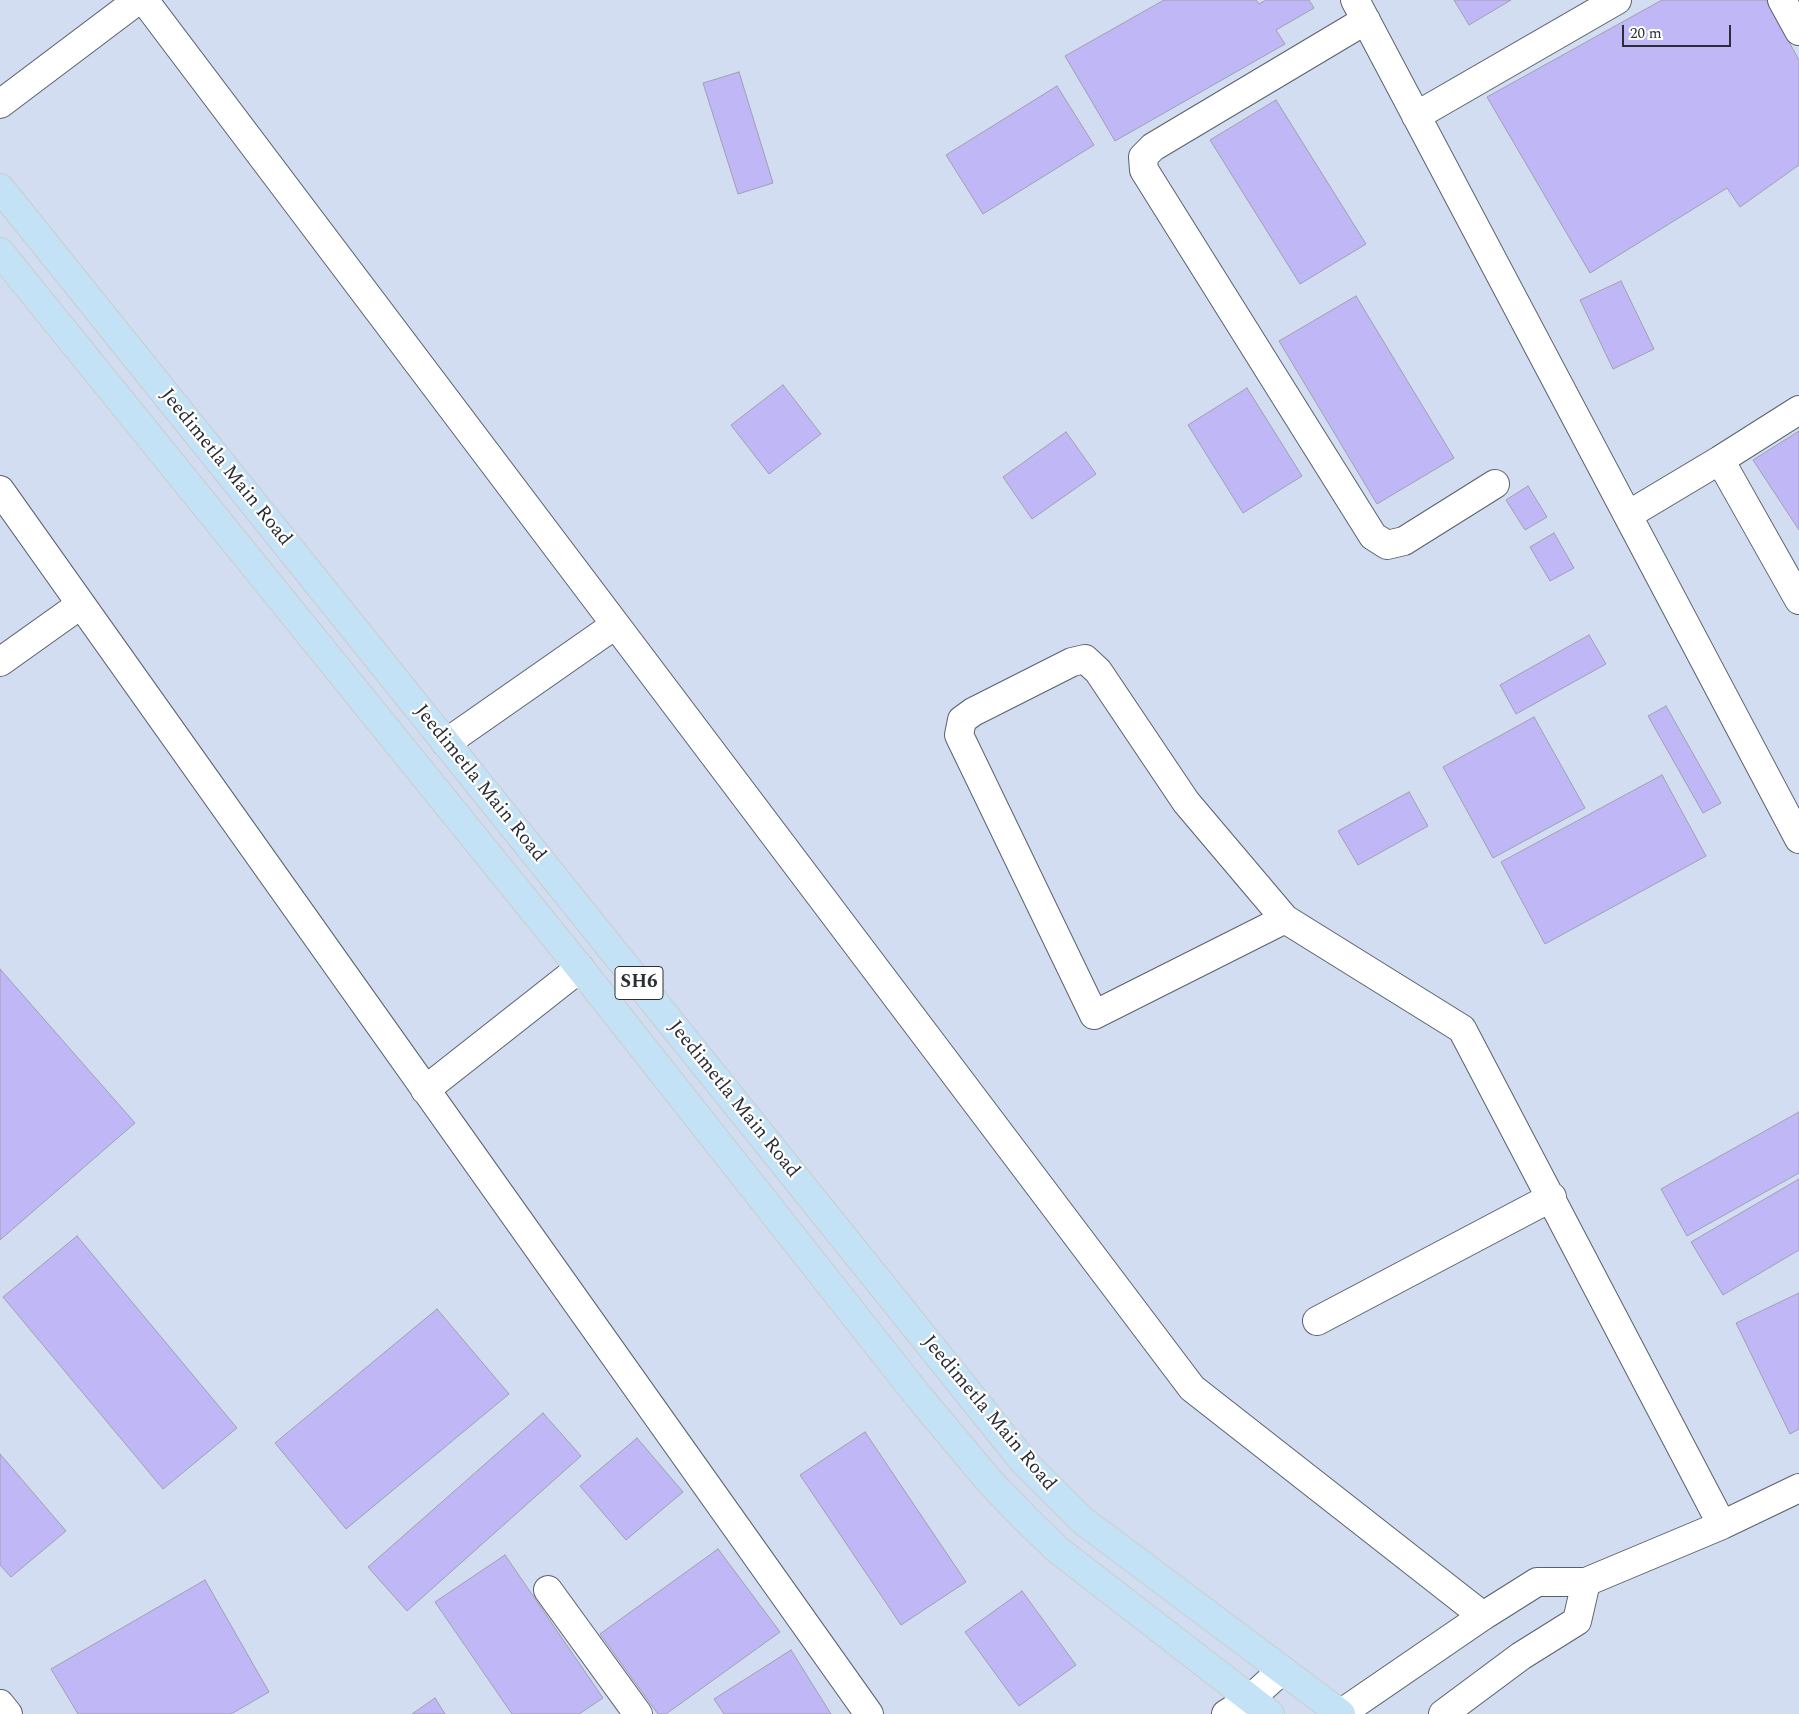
<!DOCTYPE html>
<html>
<head>
<meta charset="utf-8">
<style>
	body { margin:0 }
	#map { position:relative; width:1799px; height:1714px; overflow:hidden; background:#e0e8f7; font-family:Spectral,serif }
	canvas { display:block }
	.scale { position:absolute; left:1622px; top:25px; width:109px; height:22px; box-sizing:border-box; border:2px solid #2b2e34; border-top:0; padding-left:6px; font-size:15px; line-height:18px; white-space:nowrap; color:#2b2e34; -webkit-text-stroke:4px #fff; paint-order:stroke }
</style>
</head>
<body>
<div id="map">
<canvas width="1799" height="1714"></canvas>
<div class="scale">20 m</div>
</div>
<script>
const c = document.querySelector('canvas').getContext('2d');
c.lineJoin = 'round';
function fill(path, color) {
  c.fillStyle = color;
  c.fill(path, 'evenodd');
}
function shape(rows) {
  const path = new Path2D();
  for (const r of rows) {
    path.moveTo(r[0], r[1]);
    for (let i = 2; i < r.length; i += 2) path.lineTo(r[i], r[i + 1]);
  }
  return path;
}
function strokePath(path, color, width, dash) {
  c.strokeStyle = color;
  c.lineWidth = width;
  c.lineCap = dash ? 'butt' : 'round';
  c.setLineDash(dash || []);
  c.stroke(path);
}
function drawText(font, color, halo, rows, align = 'center') {
  c.font = font + ' Spectral,serif';
  c.lineWidth = 4.5;
  c.setLineDash([]);
  c.textBaseline = 'middle';
  c.strokeStyle = halo;
  c.fillStyle = color;
  for (const [text, x, y, turn = 0] of rows) {
    c.save();
    c.translate(x, y);
    c.rotate((+turn || 0) * Math.PI / 180);
    c.textAlign = isNaN(turn) ? turn : align;
    if (halo) c.strokeText(text, 0, 0);
    c.fillText(text, 0, 0);
    c.restore();
  }
}
const built = shape([
	[0,0,1799,0,1799,1714,0,1714]
]);
const building = shape([
	[1164,0,1256,0,1259,4,1266,0,1309,0,1314,8,1276,30,1285,44,1115,141,1065,56,1164,0],
	[1454,0,1511,0,1469,25,1454,0],
	[1662,0,1766,0,1799,60,1799,165,1740,207,1727,188,1590,273,1487,97,1662,0],
	[739,72,773,183,738,194,703,83,739,72],
	[1057,86,1094,145,983,214,946,155,1057,86],
	[1276,100,1366,244,1300,284,1210,140,1276,100],
	[1621,281,1654,349,1613,369,1580,300,1621,281],
	[1356,296,1454,458,1377,504,1279,341,1356,296],
	[783,385,821,434,769,474,731,425,783,385],
	[1247,388,1302,476,1243,513,1188,425,1247,388],
	[1799,431,1799,530,1753,460,1799,431],
	[1066,432,1096,474,1032,519,1003,477,1066,432],
	[1528,486,1547,517,1525,530,1506,500,1528,486],
	[1554,533,1574,568,1550,581,1530,547,1554,533],
	[1589,635,1606,664,1516,714,1500,685,1589,635],
	[1666,706,1721,803,1703,813,1648,716,1666,706],
	[1534,717,1585,808,1493,858,1443,767,1534,717],
	[1662,775,1706,856,1545,944,1501,862,1662,775],
	[1409,792,1428,826,1358,865,1338,831,1409,792],
	[0,969,135,1123,0,1240,0,969],
	[1799,1112,1799,1173,1687,1236,1661,1189,1799,1112],
	[1799,1179,1799,1250,1723,1295,1691,1242,1799,1179],
	[77,1236,237,1428,163,1489,3,1297,77,1236],
	[1799,1293,1799,1429,1790,1434,1736,1323,1799,1293],
	[437,1309,509,1394,346,1529,275,1443,437,1309],
	[543,1413,581,1456,407,1611,368,1567,543,1413],
	[865,1432,966,1582,901,1625,800,1475,865,1432],
	[637,1438,683,1492,626,1540,580,1486,637,1438],
	[0,1454,66,1531,11,1577,0,1565,0,1454],
	[718,1549,780,1632,666,1714,658,1714,600,1634,718,1549],
	[505,1555,603,1698,579,1714,512,1714,435,1602,505,1555],
	[205,1580,269,1692,231,1714,78,1714,51,1669,205,1580],
	[1022,1591,1076,1665,1019,1706,965,1632,1022,1591],
	[791,1650,831,1714,724,1714,714,1699,791,1650],
	[435,1698,445,1714,412,1714,435,1698]
]);
const minor = shape([
	[144,0,1192,1388,1483,1616],
	[1355,0,1799,839],
	[1782,0,1799,31],
	[1366,20,1153,147,1143,157,1144,170,1373,536,1387,545,1404,541,1495,484],
	[0,104,138,0],
	[1416,116,1617,0],
	[1720,460,1799,600],
	[0,490,869,1714],
	[1628,515,1720,460,1799,410],
	[0,662,80,605],
	[446,743,615,625],
	[1285,919,1094,1015,959,735,962,720,973,712,1072,662,1085,659,1098,671,1186,802,1285,919,1462,1029,1722,1525],
	[425,1090,580,968],
	[1317,1321,1552,1197],
	[548,1590,638,1714],
	[0,1704,8,1714],
	[1226,1714,1250,1699,1282,1670],
	[1340,1714,1483,1616,1537,1582,1586,1582,1722,1525,1799,1488],
	[1443,1714,1521,1656,1577,1621,1586,1582]
]);
const major = shape([
	[0,188,1024,1462,1082,1520,1341,1714],
	[0,252,580,968,919,1397,991,1483,1027,1520,1058,1550,1270,1714]
]);
const shields = [
	[639,983,48]
];
const shieldNames = [
	["SH6",639,983]
];
const streetNames = [
	["Jeedimetla Main Road",225,468,51],
	["Jeedimetla Main Road",479,784,51],
	["Jeedimetla Main Road",733,1100,51],
	["Jeedimetla Main Road",988,1414,50]
];
fill(built, '#d2ddf2');
fill(building, '#c0b7f7');
strokePath(building, '#a2a0b0', 1);
strokePath(minor, '#5a616d', 30);
strokePath(major, '#cccdce', 30);
strokePath(minor, '#fff', 28);
strokePath(major, '#c3e2f5', 28);
for (const [x, y, w] of shields) {
  const box = new Path2D();
  box.roundRect(x - w / 2, y - 16.5, w, 33, 4);
  c.fillStyle = '#fff';
  c.fill(box);
  strokePath(box, '#2b2e34', 1);
}
drawText('bold 19px', '#2b2e34', null, shieldNames);
drawText('20px', '#2b2e34', '#fff', streetNames);
</script>
</body>
</html>
